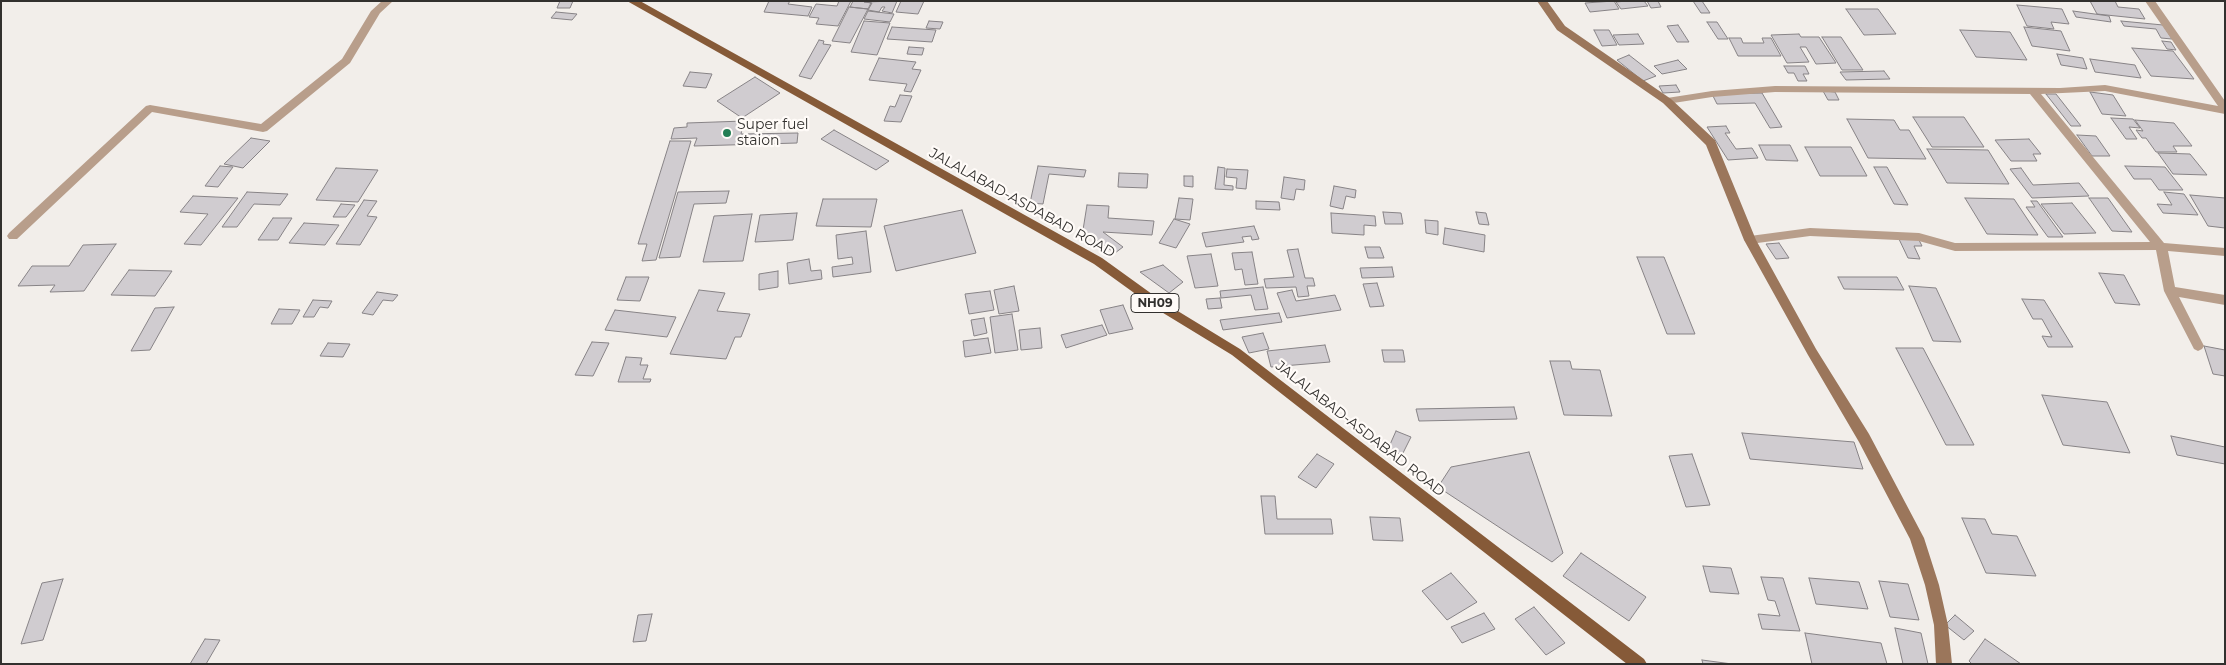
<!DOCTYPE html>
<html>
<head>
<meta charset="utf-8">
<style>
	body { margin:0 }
	#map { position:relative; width:2226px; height:665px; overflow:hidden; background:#f2eeea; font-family:Montserrat,sans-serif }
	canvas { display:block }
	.frame { position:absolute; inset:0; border:2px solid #32302e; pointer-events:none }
</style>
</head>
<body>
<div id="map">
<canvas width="2226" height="665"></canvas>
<div class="frame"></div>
</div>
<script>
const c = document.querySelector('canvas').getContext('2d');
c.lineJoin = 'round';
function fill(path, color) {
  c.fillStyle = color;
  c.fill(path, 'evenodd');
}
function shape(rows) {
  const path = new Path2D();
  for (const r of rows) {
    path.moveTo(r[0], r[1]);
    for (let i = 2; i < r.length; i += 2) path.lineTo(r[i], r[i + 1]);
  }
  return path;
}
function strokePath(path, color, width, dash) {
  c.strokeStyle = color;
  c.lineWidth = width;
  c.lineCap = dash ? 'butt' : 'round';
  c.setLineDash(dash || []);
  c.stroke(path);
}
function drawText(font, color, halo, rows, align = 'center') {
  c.font = font + ' Montserrat,sans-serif';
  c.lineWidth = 4.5;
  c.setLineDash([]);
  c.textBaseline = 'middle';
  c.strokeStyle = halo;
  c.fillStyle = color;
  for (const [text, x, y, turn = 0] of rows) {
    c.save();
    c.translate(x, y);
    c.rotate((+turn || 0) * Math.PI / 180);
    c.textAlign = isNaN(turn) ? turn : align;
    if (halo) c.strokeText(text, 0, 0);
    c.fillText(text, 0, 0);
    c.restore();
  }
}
const building = shape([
	[560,1,573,1,570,8,557,8,560,1],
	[769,1,790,1,788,4,812,7,808,16,764,12,769,1],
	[839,1,851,1,838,26,816,24,819,18,809,17,816,4,837,6,839,1],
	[853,1,863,1,871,3,868,9,850,7,853,1],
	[897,1,892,13,882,11,885,7,882,7,879,12,868,10,872,3,864,2,897,1],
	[901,1,924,1,918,14,896,12,901,1],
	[1614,1,1619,9,1590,12,1585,3,1614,1],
	[1627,1,1644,1,1648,6,1621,9,1616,2,1627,1],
	[1647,1,1658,1,1661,7,1651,8,1647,1],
	[1693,1,1702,1,1710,13,1701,13,1693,1],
	[2090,1,2115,1,2118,7,2139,9,2145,19,2097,14,2090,1],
	[2017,5,2062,9,2069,24,2051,22,2054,29,2027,26,2017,5],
	[849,7,868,9,850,43,832,41,849,7],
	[1846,9,1878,9,1896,34,1864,35,1846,9],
	[868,11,894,14,890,22,864,19,868,11],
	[2073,11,2109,16,2111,22,2076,17,2073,11],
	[556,12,577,14,572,20,551,18,556,12],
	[864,21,890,23,877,55,851,52,864,21],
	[929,21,943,22,940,29,926,28,929,21],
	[2121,21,2163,25,2172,39,2161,38,2156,29,2124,26,2121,21],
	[1707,22,1717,22,1728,39,1718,39,1707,22],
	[1678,25,1689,42,1677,42,1667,26,1678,25],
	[892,27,936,30,932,42,887,39,892,27],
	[2024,27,2061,31,2070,51,2032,46,2024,27],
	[1594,30,1609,30,1617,45,1602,46,1594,30],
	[1960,30,2010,32,2027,60,1976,57,1960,30],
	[1638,34,1644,44,1619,45,1613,35,1638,34],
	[1799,34,1801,37,1819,37,1836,63,1816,64,1806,47,1800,47,1809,62,1787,63,1771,35,1799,34],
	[1822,37,1841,37,1863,70,1842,70,1822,37],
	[1729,38,1741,38,1743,43,1764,43,1762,38,1771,38,1781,56,1738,56,1729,38],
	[819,40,824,41,823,44,831,45,811,79,799,76,819,40],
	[2162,41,2171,42,2176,50,2167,49,2162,41],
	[909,47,924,48,922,55,907,54,909,47],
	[2132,48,2173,51,2194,79,2151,76,2132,48],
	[2057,54,2083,58,2087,69,2061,65,2057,54],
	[1629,55,1656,76,1643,81,1617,60,1629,55],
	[879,58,916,62,912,69,921,70,911,92,904,91,907,84,869,80,879,58],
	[2090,59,2135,65,2141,78,2095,72,2090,59],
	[1678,60,1687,69,1662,74,1654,66,1678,60],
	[1784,66,1805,66,1809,74,1803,74,1807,81,1798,81,1794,73,1788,73,1784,66],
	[1884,71,1890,79,1846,80,1840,72,1884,71],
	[690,72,712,74,706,88,683,86,690,72],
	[755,77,780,93,742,118,717,101,755,77],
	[1676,85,1680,92,1663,93,1659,86,1676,85],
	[1823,91,1835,92,1839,100,1828,100,1823,91],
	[2090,92,2113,95,2126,116,2102,114,2090,92],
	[1762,93,1782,127,1770,128,1755,103,1717,104,1712,94,1762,93],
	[2046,94,2056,94,2081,126,2071,126,2046,94],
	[900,95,912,96,901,122,884,121,890,106,895,107,900,95],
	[1913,117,1964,117,1984,147,1932,147,1913,117],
	[2111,118,2133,119,2140,128,2129,127,2137,139,2126,139,2111,118],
	[1847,119,1894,120,1900,130,1909,130,1926,159,1868,158,1847,119],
	[2135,120,2174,123,2192,146,2173,146,2177,152,2156,152,2146,138,2142,138,2136,130,2143,131,2135,120],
	[744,121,741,134,798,133,797,143,694,146,697,138,671,139,674,128,687,127,687,123,744,121],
	[1726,126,1730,133,1725,133,1736,149,1752,148,1758,158,1728,160,1707,127,1726,126],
	[834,130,889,161,876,170,821,139,834,130],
	[2077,135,2096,136,2110,156,2092,156,2077,135],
	[251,138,270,141,243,168,224,164,251,138],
	[2029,139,2041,154,2033,154,2037,161,2011,161,1995,140,2029,139],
	[670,141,691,141,656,260,642,261,647,244,638,244,670,141],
	[1759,145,1790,145,1798,161,1766,160,1759,145],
	[1805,147,1851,147,1867,176,1820,176,1805,147],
	[1927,149,1988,150,2009,184,1947,183,1927,149],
	[2158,153,2190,154,2207,175,2173,174,2158,153],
	[220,166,233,167,218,187,205,186,220,166],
	[1038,166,1086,170,1084,177,1049,174,1043,204,1030,203,1038,166],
	[2125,166,2165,167,2183,190,2159,190,2151,179,2134,179,2125,166],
	[1218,167,1225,168,1224,185,1233,186,1233,190,1215,189,1218,167],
	[1874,167,1887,167,1908,205,1894,204,1874,167],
	[336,168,378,170,358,202,316,200,336,168],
	[2021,168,2033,185,2079,183,2089,196,2032,198,2010,169,2021,168],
	[1227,169,1248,170,1246,189,1236,188,1237,178,1226,177,1227,169],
	[1119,173,1148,174,1147,188,1118,187,1119,173],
	[1184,176,1193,176,1193,187,1184,186,1184,176],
	[1284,177,1305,180,1304,190,1296,189,1294,200,1281,198,1284,177],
	[1334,186,1356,190,1355,198,1346,196,1343,209,1330,206,1334,186],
	[729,191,726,203,694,204,680,257,659,258,678,192,729,191],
	[247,192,288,194,280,205,254,204,237,227,222,227,247,192],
	[2164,192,2184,194,2198,215,2163,213,2157,204,2172,205,2164,192],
	[2190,195,2225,198,2225,228,2208,226,2190,195],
	[193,196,238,198,201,245,184,244,208,214,180,212,193,196],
	[1179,198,1193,199,1190,220,1175,219,1179,198],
	[1965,198,2014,199,2038,235,1987,234,1965,198],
	[2089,198,2108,198,2132,232,2112,231,2089,198],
	[823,199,877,199,871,227,816,226,823,199],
	[364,200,377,201,367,216,377,217,360,245,336,244,364,200],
	[1256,201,1279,202,1280,210,1256,209,1256,201],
	[2031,201,2037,201,2063,237,2048,237,2026,207,2035,207,2031,201],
	[2072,203,2096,233,2064,234,2041,204,2072,203],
	[341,204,355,205,346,217,333,217,341,204],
	[1087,205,1109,206,1108,218,1154,221,1152,235,1103,232,1123,247,1115,253,1083,230,1087,205],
	[962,210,976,253,896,271,884,226,962,210],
	[1383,212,1401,213,1403,224,1385,224,1383,212],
	[1476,212,1486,213,1489,225,1479,224,1476,212],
	[797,213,793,240,755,242,760,215,797,213],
	[1331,213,1375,216,1376,226,1364,225,1364,235,1332,233,1331,213],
	[752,214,743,261,703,262,714,216,752,214],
	[273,218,292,218,278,240,258,240,273,218],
	[1174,219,1190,224,1176,248,1159,243,1174,219],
	[1425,220,1438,221,1438,235,1426,233,1425,220],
	[304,223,339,225,325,245,289,243,304,223],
	[1254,226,1259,239,1252,240,1251,236,1242,237,1244,242,1206,247,1202,233,1254,226],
	[1445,228,1485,235,1484,252,1443,244,1445,228],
	[866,231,871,272,833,277,832,267,853,264,852,257,838,259,836,235,866,231],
	[1898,237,1918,238,1922,246,1914,246,1920,259,1908,258,1898,237],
	[1779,243,1789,258,1776,259,1766,244,1779,243],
	[116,244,84,291,50,292,55,285,18,286,32,266,69,266,83,245,116,244],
	[1365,247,1380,247,1384,258,1368,258,1365,247],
	[1298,249,1305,278,1313,278,1315,286,1307,286,1309,296,1298,297,1296,287,1266,288,1264,279,1294,277,1287,250,1298,249],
	[1252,252,1258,284,1245,285,1242,269,1235,270,1232,253,1252,252],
	[1211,254,1218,286,1195,288,1187,256,1211,254],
	[1637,257,1664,257,1695,334,1667,334,1637,257],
	[809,259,811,271,821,270,822,279,789,284,787,263,809,259],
	[1163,265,1183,282,1169,293,1140,272,1163,265],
	[1392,267,1394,277,1362,278,1360,268,1392,267],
	[129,270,172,271,155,296,111,295,129,270],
	[778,271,778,287,759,290,759,274,778,271],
	[2099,273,2124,275,2140,305,2115,303,2099,273],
	[626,277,649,277,640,301,617,300,626,277],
	[1838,277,1897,277,1904,290,1844,289,1838,277],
	[1377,283,1384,306,1370,307,1363,284,1377,283],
	[1014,286,1019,311,999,314,994,290,1014,286],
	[1909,286,1936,288,1961,342,1933,341,1909,286],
	[1263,287,1268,309,1255,310,1251,295,1221,298,1220,291,1263,287],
	[699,290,725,293,717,311,750,314,741,337,735,337,726,359,670,354,699,290],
	[1292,290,1296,301,1335,295,1341,310,1287,318,1277,293,1292,290],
	[990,291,994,310,969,314,965,294,990,291],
	[377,292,398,295,393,301,383,300,373,315,362,313,377,292],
	[1220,298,1222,308,1208,309,1206,299,1220,298],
	[2022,299,2044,300,2073,347,2048,347,2042,336,2052,337,2042,319,2033,319,2022,299],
	[313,300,332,301,328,308,320,307,314,317,303,317,313,300],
	[1123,305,1133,329,1109,334,1100,310,1123,305],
	[174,307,150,350,131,351,155,308,174,307],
	[279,309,300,310,292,324,271,324,279,309],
	[615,310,676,317,667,337,605,330,615,310],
	[1279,313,1282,322,1223,330,1220,320,1279,313],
	[1012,314,1018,350,995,353,990,317,1012,314],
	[984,318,987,333,974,336,971,320,984,318],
	[1102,325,1107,335,1066,348,1061,335,1102,325],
	[1040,328,1042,348,1021,350,1019,330,1040,328],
	[1263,333,1269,349,1249,353,1242,337,1263,333],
	[988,338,991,353,965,357,963,341,988,338],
	[592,342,609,343,593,376,575,375,592,342],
	[328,343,350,344,343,357,320,356,328,343],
	[1325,345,1330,362,1271,367,1267,351,1325,345],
	[2204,346,2225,350,2225,376,2213,374,2204,346],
	[1896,348,1923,348,1974,445,1946,445,1896,348],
	[1382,350,1403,350,1405,362,1384,362,1382,350],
	[626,357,642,358,640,365,648,365,643,379,651,379,650,382,618,382,626,357],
	[1550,361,1570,361,1572,369,1600,370,1612,416,1564,415,1550,361],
	[2042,395,2107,402,2130,453,2063,445,2042,395],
	[1514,407,1517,419,1419,421,1416,409,1514,407],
	[1396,431,1411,437,1402,455,1388,449,1396,431],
	[1742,433,1854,442,1863,469,1750,459,1742,433],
	[2171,436,2225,447,2225,464,2177,455,2171,436],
	[1529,452,1563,553,1552,562,1438,487,1451,467,1529,452],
	[1317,454,1334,464,1316,488,1298,477,1317,454],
	[1692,454,1710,505,1686,507,1669,456,1692,454],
	[1261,496,1275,496,1277,519,1331,519,1333,534,1265,534,1261,496],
	[1370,517,1400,518,1403,541,1373,540,1370,517],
	[1962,518,1985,519,1992,534,2017,536,2036,576,1986,573,1962,518],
	[1581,553,1646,597,1629,621,1563,576,1581,553],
	[1703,566,1731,568,1739,594,1710,592,1703,566],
	[1451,573,1477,602,1447,620,1422,591,1451,573],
	[1761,577,1783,578,1800,631,1762,629,1758,614,1780,616,1775,601,1768,600,1761,577],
	[1809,578,1859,582,1868,609,1816,604,1809,578],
	[63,579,43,640,21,644,42,583,63,579],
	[1879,581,1908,584,1919,620,1890,617,1879,581],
	[1534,607,1565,643,1546,655,1515,619,1534,607],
	[1484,613,1495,629,1462,643,1451,627,1484,613],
	[652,614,646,641,633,642,638,615,652,614],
	[1955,615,1974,631,1964,640,1945,625,1955,615],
	[1895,628,1921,633,1928,664,1903,664,1895,628],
	[1805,633,1881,643,1887,664,1812,664,1805,633],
	[205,639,220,640,206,664,190,664,205,639],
	[1985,639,2021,664,1972,664,1969,661,1985,639],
	[1702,660,1732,664,1703,664,1702,660]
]);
const street = shape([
	[382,1,393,1,380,13,350,63,267,131,263,132,152,112,17,239,9,239,7,236,9,233,146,106,150,105,261,124,342,59,371,11,382,1],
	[2145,1,2155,1,2225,101,2225,114,2105,91,2041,94,2164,243,2225,248,2225,256,2168,251,2175,287,2225,295,2225,305,2179,297,2204,346,2202,349,2198,351,2194,349,2164,291,2156,250,1955,251,1919,241,1810,236,1750,244,1744,240,1750,236,1810,228,1919,233,1955,243,2150,242,2030,94,1775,92,1712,97,1667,104,1662,101,1667,98,1712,91,1775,86,2060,88,2105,85,2218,106,2145,1]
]);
const secondary = shape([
	[1537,1,1547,1,1565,26,1671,99,1715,140,1756,240,1816,349,1869,434,1924,538,1939,585,1948,625,1952,664,1936,664,1934,625,1925,585,1910,539,1859,442,1808,355,1744,240,1706,145,1663,103,1557,30,1537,1]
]);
const primary = shape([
	[627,1,640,1,1102,258,1163,302,1240,349,1644,659,1647,664,1627,664,1232,355,1155,308,1094,264,627,1]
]);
const markers = [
	[727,133,5,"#237e54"]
];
const shields = [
	[1155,303,48]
];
const shieldNames = [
	["NH09",1155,303]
];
const poiNames = [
	["Super fuel",737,125],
	["staion",737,141]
];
const streetNames = [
	["JALALABAD-ASDABAD ROAD",1022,203,29],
	["JALALABAD-ASDABAD ROAD",1360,429,38]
];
fill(building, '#d0ccd0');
strokePath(building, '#878386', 1);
fill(street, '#b89e8b');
fill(secondary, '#9b765b');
fill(primary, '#865a38');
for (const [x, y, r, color] of markers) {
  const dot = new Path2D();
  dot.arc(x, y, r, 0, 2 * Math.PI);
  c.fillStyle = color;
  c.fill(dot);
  strokePath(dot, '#fffbf8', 2);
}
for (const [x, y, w] of shields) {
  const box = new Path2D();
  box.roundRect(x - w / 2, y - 9.5, w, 19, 4);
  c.fillStyle = '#fffbf8';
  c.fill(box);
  strokePath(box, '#32302e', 1);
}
drawText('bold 12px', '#32302e', null, shieldNames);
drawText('14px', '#32302e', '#fffbf8', poiNames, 'left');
drawText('14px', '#32302e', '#fffbf8', streetNames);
</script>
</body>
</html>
